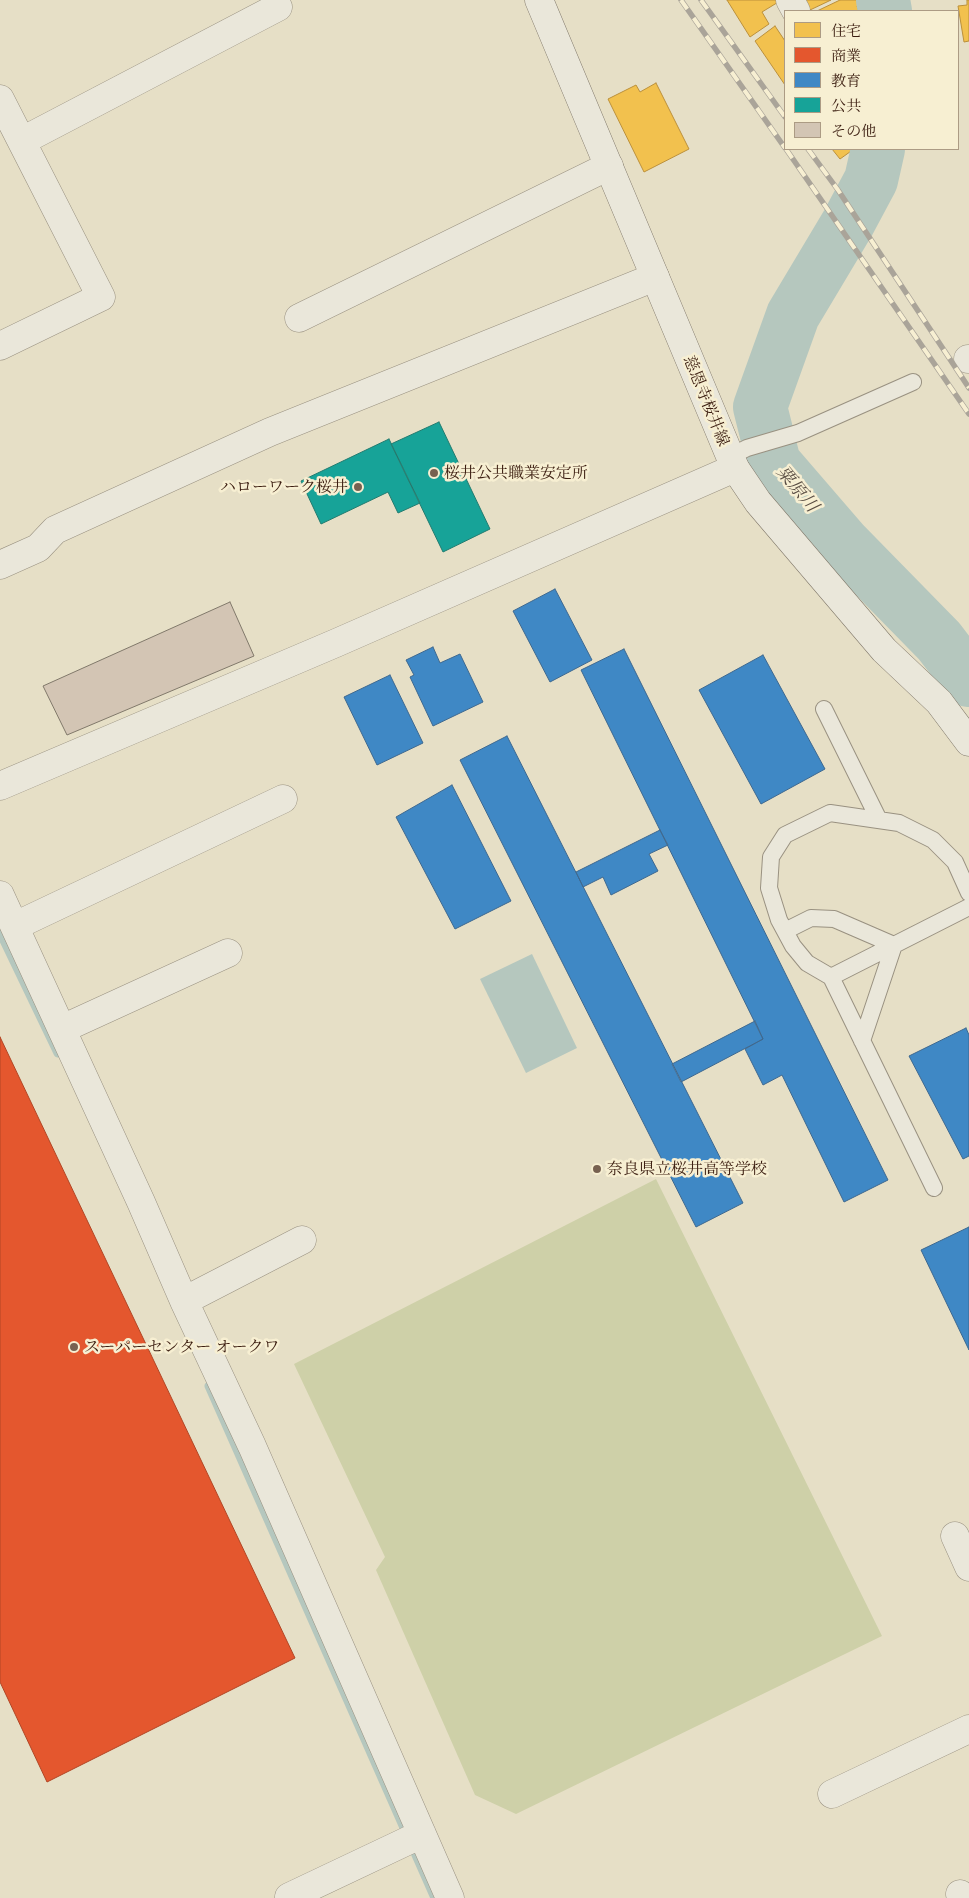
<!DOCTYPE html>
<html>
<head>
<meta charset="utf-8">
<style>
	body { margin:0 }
	#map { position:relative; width:969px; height:1898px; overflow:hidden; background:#e6dfc6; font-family:"Libre Caslon Text","Noto Serif JP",serif }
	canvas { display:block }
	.legend { position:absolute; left:784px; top:10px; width:175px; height:140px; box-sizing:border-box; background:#f7efd2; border:1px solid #ac9b84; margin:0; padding:6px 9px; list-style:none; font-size:15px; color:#3b1d10 }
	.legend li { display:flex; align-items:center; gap:10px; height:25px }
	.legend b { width:25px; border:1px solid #ac9b84 }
</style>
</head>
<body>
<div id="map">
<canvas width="969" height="1898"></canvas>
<ul class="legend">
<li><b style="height:14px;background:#f2c14e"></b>住宅</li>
<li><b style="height:14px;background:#e4572e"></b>商業</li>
<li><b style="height:14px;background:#3f88c5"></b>教育</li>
<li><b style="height:14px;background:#17a398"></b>公共</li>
<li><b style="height:14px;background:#d3c5b4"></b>その他</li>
</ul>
</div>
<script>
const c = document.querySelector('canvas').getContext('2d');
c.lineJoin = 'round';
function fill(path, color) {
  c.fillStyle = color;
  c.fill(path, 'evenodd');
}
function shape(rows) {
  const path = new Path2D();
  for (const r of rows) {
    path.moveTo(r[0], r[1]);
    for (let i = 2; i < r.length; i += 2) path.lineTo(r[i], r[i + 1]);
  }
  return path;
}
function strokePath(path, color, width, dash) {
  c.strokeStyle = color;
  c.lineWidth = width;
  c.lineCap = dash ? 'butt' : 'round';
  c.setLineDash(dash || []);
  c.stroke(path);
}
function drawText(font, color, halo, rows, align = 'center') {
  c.font = font + ' "Libre Caslon Text","Noto Serif JP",serif';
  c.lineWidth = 5;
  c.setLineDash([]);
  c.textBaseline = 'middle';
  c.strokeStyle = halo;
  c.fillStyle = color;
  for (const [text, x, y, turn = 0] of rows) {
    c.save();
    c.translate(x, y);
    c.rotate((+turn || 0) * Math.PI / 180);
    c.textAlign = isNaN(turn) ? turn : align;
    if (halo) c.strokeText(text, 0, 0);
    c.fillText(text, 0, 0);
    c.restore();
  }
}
const green = shape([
	[656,1179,882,1636,516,1814,475,1795,376,1570,385,1557,294,1364]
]);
const water = shape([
	[532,954,577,1048,526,1073,480,979]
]);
const homes = shape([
	[727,0,780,0,780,1,762,12,769,24,750,37,727,0],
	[805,0,831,0,810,10,805,0],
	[840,0,858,0,860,5,857,6,859,11,817,11,840,0],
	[967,0,969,0,969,41,964,42,958,6,967,5,967,0],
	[775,26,785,41,785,85,755,41,775,26],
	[656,83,689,149,644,172,608,99,636,85,640,92,656,83],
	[832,149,854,149,840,159,832,149]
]);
const shops = shape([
	[0,1037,295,1658,47,1782,0,1682,0,1037]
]);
const schools = shape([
	[555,589,592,660,550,682,513,611,555,589],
	[433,647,440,663,460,654,483,702,433,726,410,677,414,675,406,660,433,647],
	[624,649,888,1180,844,1202,782,1075,763,1085,745,1049,763,1039,581,670,624,649],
	[763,655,825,769,761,804,699,690,763,655],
	[390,675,423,743,377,765,344,697,390,675],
	[507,736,743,1203,696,1227,460,760,507,736],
	[452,785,511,901,455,929,396,817,452,785],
	[660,830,668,845,649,854,658,871,611,895,603,877,583,887,576,872,660,830],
	[755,1021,763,1039,681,1082,672,1064,755,1021],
	[966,1028,969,1035,969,1156,963,1159,909,1056,966,1028],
	[969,1227,969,1350,921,1250,969,1227]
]);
const public = shape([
	[439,422,490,529,443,552,391,444,439,422],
	[389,439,420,503,398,513,388,492,321,524,301,481,389,439]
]);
const stream = shape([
	[0,932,58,1053],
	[209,1386,435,1898]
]);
const river = shape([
	[883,0,885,11],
	[878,149,871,180,848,223,793,315,760,407,774,463,843,543,939,641,969,680]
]);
const building = shape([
	[230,602,254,656,67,735,43,686,230,602]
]);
const service = shape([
	[729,457,747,448,798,433,913,382],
	[824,709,879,820],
	[785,931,811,918,834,919,894,945,862,1041],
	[831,977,969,907],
	[934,1188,831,977,807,963,793,946,779,920,769,888,771,857,785,835,830,813,899,823,933,840,955,862,969,893]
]);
const minor = shape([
	[790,0,796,11],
	[0,99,101,297,0,346],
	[22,141,278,7],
	[299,318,609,166],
	[968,359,969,359],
	[0,565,38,548,55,530,270,432,655,277],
	[0,895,141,1202,184,1301,252,1446,450,1898],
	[15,926,283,799],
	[62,1029,228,953],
	[184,1301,302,1240],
	[955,1536,969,1567],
	[832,1794,969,1729],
	[960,1894,962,1898],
	[289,1897,422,1834]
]);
const tertiary = shape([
	[0,786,336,643,735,468]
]);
const secondary = shape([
	[539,0,735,468,758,502,884,650,939,702,969,742]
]);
const rail = shape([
	[681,0,785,148],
	[701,0,785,117],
	[786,149,969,414],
	[808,149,838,190,969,388]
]);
const markers = [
	[434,473,5,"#776150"],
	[358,487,5,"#776150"],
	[597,1169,5,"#776150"],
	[74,1347,5,"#776150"]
];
const streetNames = [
	["慈恩寺桜井線",706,401,68]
];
const poiNames = [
	["桜井公共職業安定所",444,473],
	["ハローワーク桜井",348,487,"right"],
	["奈良県立桜井高等学校",607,1169],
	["スーパーセンター オークワ",84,1347]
];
const waterNames = [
	["粟原川",797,489,50]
];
fill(green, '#ced0a8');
fill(water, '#b5c7be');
fill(homes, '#f2c14e');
strokePath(homes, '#bb903b', 1);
fill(shops, '#e4572e');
strokePath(shops, '#b14625', 1);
fill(schools, '#3f88c5');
strokePath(schools, '#3e688f', 1);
fill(public, '#17a398');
strokePath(public, '#227b6f', 1);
strokePath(stream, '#b5c7be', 9);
strokePath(river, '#b5c7be', 54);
fill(building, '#d3c5b4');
strokePath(building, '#80786a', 1);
strokePath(service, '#999181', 18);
strokePath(minor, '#999181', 29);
strokePath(tertiary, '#999181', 29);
strokePath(secondary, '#80786a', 29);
strokePath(service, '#eae7da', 16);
strokePath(minor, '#eae7da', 28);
strokePath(tertiary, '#eae7da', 28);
strokePath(secondary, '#eae7da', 28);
strokePath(rail, '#aaa499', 5.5);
strokePath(rail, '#f7efd2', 4, [11]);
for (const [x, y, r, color] of markers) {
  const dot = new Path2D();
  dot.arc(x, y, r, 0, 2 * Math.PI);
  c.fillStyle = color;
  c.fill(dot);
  strokePath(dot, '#f7efd2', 2);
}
drawText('16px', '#3b1d10', '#f7efd2', streetNames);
drawText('16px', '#3b1d10', '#f7efd2', poiNames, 'left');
drawText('italic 18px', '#594d43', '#f7efd2', waterNames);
</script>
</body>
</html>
